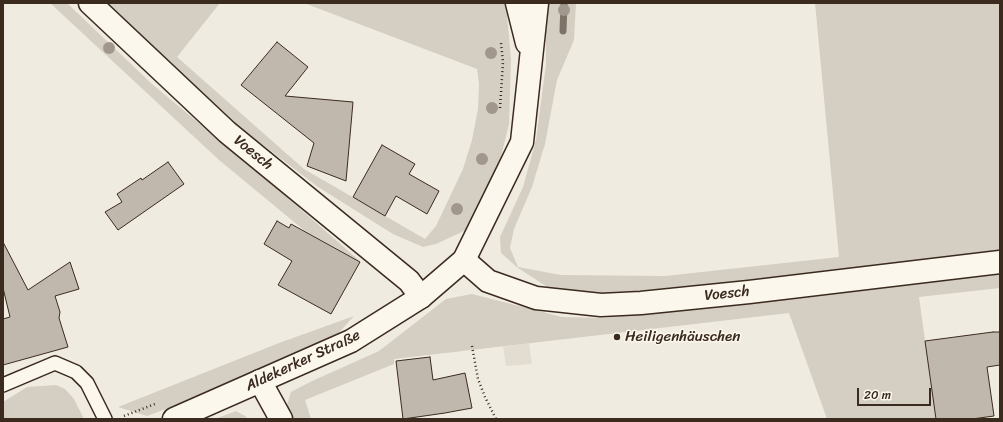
<!DOCTYPE html>
<html>
<head>
<meta charset="utf-8">
<style>
	body { margin:0 }
	#map { position:relative; width:1003px; height:422px; overflow:hidden; background:#f0ebe0; font-family:Sriracha,sans-serif }
	canvas { display:block }
	.frame { position:absolute; inset:0; border:4px solid #3b2a1e; pointer-events:none }
	.scale { position:absolute; left:857px; top:388px; width:74px; height:18px; box-sizing:border-box; border:2px solid #3b2a1e; border-top:0; padding-left:5px; font-size:12px; line-height:14px; white-space:nowrap; color:#3b2a1e; -webkit-text-stroke:3px #fbf7ec; paint-order:stroke }
</style>
</head>
<body>
<div id="map">
<canvas width="1003" height="422"></canvas>
<div class="frame"></div>
<div class="scale">20 m</div>
</div>
<script>
const c = document.querySelector('canvas').getContext('2d');
c.lineJoin = 'round';
function fill(path, color) {
  c.fillStyle = color;
  c.fill(path, 'evenodd');
}
function shape(rows) {
  const path = new Path2D();
  for (const r of rows) {
    path.moveTo(r[0], r[1]);
    for (let i = 2; i < r.length; i += 2) path.lineTo(r[i], r[i + 1]);
  }
  return path;
}
function strokePath(path, color, width, dash) {
  c.strokeStyle = color;
  c.lineWidth = width;
  c.lineCap = dash ? 'butt' : 'round';
  c.setLineDash(dash || []);
  c.stroke(path);
}
function drawText(font, color, halo, rows, align = 'center') {
  c.font = font + ' Sriracha,sans-serif';
  c.lineWidth = 3;
  c.setLineDash([]);
  c.textBaseline = 'middle';
  c.strokeStyle = halo;
  c.fillStyle = color;
  for (const [text, x, y, turn = 0] of rows) {
    c.save();
    c.translate(x, y);
    c.rotate((+turn || 0) * Math.PI / 180);
    c.textAlign = isNaN(turn) ? turn : align;
    if (halo) c.strokeText(text, 0, 0);
    c.fillText(text, 0, 0);
    c.restore();
  }
}
const built = shape([
	[529,343,532,364,506,366,503,347]
]);
const green = shape([
	[50,3,67,3,152,84,266,179,361,262,305,231,219,160],
	[108,3,220,3,177,57,304,169,425,239,436,226,463,169,472,140,478,109,479,84,477,69,304,3,506,3,511,59,509,124,496,177,466,230,436,244,423,247,393,234,318,187,229,119,171,65],
	[546,3,576,3,574,40,557,80,545,144,532,187,514,229,510,248,518,267,561,275,665,276,839,257,815,3,1000,3,1000,252,741,281,605,294,549,288,518,268,501,253,500,237,523,187,536,140,546,64],
	[1000,272,1000,288,919,297,936,419,827,419,789,313,394,359,394,364,305,400,311,419,292,419,287,405,291,392,310,382,379,351,446,299,472,294,562,317,604,318],
	[354,316,325,348,147,416,118,407,279,343],
	[56,385,65,389,74,399,84,419,3,419,3,402,27,387],
	[236,411,247,417,243,419,215,419]
]);
const stream = shape([
	[563,31,564,3]
]);
const building = shape([
	[277,42,308,67,285,96,353,102,346,181,307,166,314,143,241,85,277,42],
	[382,145,415,164,409,174,439,191,427,214,396,196,385,216,353,197,382,145],
	[168,162,184,184,118,230,105,212,122,202,117,194,141,178,142,180,168,162],
	[277,221,289,228,291,224,360,262,331,314,278,285,292,261,264,244,277,221],
	[3,242,28,290,70,262,79,289,55,296,60,312,59,318,68,347,3,365,3,319,10,317,3,288,3,242],
	[993,332,1000,332,1000,365,987,367,994,416,972,419,936,419,925,341,993,332],
	[430,357,433,380,465,373,472,408,445,413,403,419,396,361,430,357]
]);
const path = shape([
	[500,108,503,62,501,43],
	[472,346,478,379,485,397,496,419],
	[124,416,155,404]
]);
const lane = shape([
	[3,385,55,363,76,372,87,383,105,419]
]);
const street = shape([
	[90,3,227,132,409,281,421,297],
	[464,260,488,281,536,298,601,305,641,303,749,292,1000,262],
	[260,381,281,419]
]);
const secondary = shape([
	[517,3,527,43],
	[174,419,351,341,421,297,464,260,522,142,537,3]
]);
const trees = [
	[564,10],
	[109,48],
	[491,53],
	[492,108],
	[482,159],
	[457,209]
];
const markers = [
	[617,337,4,"#3b2a1e"]
];
const streetNames = [
	["Voesch",253,153,39],
	["Voesch",727,294,-6],
	["Aldekerker Straße",303,361,-25]
];
const poiNames = [
	["Heiligenhäuschen",625,337]
];
fill(built, '#e2dcd1');
fill(green, '#d5cec3');
strokePath(stream, '#7f7367', 7);
fill(building, '#c0b8ad');
strokePath(building, '#3b2a1e', 1);
strokePath(lane, '#3b2a1e', 16);
strokePath(street, '#3b2a1e', 25);
strokePath(secondary, '#3b2a1e', 25);
strokePath(path, '#3b2a1e', 2.5, [1, 3]);
strokePath(lane, '#fbf7ec', 13);
strokePath(street, '#fbf7ec', 22);
strokePath(secondary, '#fbf7ec', 22);
c.fillStyle = '#a2978c';
for (const [x, y] of trees) {
  c.beginPath();
  c.arc(x, y, 6, 0, 2 * Math.PI);
  c.fill();
}
for (const [x, y, r, color] of markers) {
  const dot = new Path2D();
  dot.arc(x, y, r, 0, 2 * Math.PI);
  c.fillStyle = color;
  c.fill(dot);
  strokePath(dot, '#fbf7ec', 1.5);
}
drawText('15px', '#3b2a1e', '#fbf7ec', streetNames);
drawText('15px', '#3b2a1e', '#fbf7ec', poiNames, 'left');
</script>
</body>
</html>
